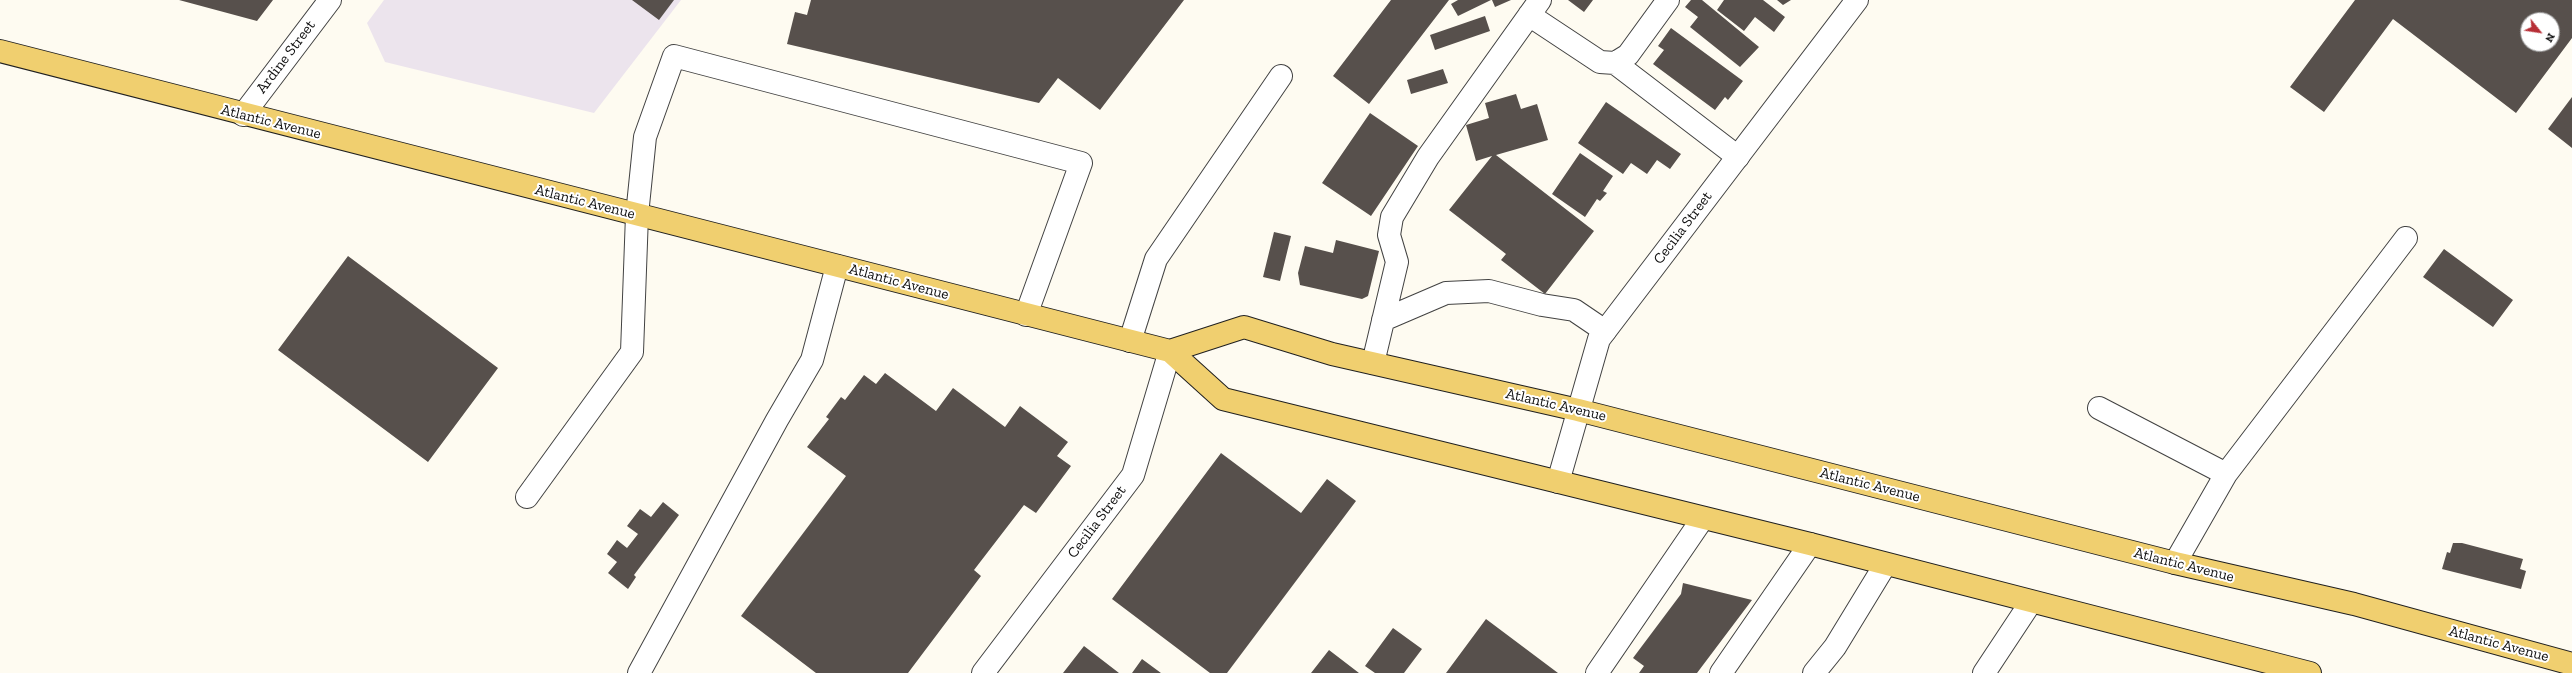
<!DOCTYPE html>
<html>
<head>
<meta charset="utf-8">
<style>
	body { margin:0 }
	#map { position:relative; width:2572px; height:673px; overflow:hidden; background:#fefbf1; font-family:"Zilla Slab",serif }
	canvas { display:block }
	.north { position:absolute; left:2520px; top:12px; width:40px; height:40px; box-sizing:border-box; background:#fff; border:1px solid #9f9f9f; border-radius:50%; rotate:120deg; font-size:11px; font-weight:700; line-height:16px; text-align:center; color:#0f0f0f }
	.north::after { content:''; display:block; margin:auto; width:14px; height:18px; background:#b72e36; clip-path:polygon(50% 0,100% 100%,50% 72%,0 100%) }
</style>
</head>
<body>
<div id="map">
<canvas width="2572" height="673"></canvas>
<div class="north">N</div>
</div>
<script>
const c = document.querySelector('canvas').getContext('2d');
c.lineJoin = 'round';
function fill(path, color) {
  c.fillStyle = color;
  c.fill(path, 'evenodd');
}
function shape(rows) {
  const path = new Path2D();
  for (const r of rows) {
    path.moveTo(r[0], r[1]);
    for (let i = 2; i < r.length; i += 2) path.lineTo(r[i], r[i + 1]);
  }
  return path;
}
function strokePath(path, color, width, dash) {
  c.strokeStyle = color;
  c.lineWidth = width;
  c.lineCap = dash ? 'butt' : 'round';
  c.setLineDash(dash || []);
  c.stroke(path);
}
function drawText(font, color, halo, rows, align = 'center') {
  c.font = font + ' "Zilla Slab",serif';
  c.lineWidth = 4;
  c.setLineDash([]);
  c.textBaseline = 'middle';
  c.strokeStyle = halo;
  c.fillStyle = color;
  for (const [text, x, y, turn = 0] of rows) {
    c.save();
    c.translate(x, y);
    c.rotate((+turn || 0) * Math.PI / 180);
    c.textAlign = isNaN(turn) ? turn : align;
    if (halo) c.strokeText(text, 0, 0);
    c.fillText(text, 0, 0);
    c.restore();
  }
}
const industrial = shape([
	[384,0,681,0,594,113,385,62,367,23]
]);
const building = shape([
	[179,0,273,0,257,21],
	[632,0,674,0,659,20],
	[811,0,1184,0,1100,110,1058,78,1039,103,787,44,795,12,807,15],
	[1391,0,1449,0,1369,104,1333,76],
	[1458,0,1491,0,1458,16,1451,4],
	[1492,0,1511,0,1495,7],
	[1568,0,1593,0,1584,12],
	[1691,0,1702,0,1759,47,1740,67,1690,27,1698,17,1685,7],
	[1724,0,1763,0,1785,17,1774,32,1755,17,1744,31,1717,10],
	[1777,0,1791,0,1783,5],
	[2355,0,2572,0,2572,38,2516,113,2393,19,2324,112,2290,87],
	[2528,20,2552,20,2552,44,2528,44],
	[1485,16,1490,31,1435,50,1430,35],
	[1671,28,1743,81,1728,100,1725,97,1715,110,1653,64,1664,50,1658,46],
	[1443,69,1448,83,1411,94,1407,80],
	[1516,94,1521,109,1537,104,1548,140,1496,155,1594,231,1545,294,1501,260,1506,254,1449,210,1492,156,1476,161,1466,125,1489,118,1485,103],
	[2572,97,2572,148,2548,129],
	[1606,102,1681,154,1670,169,1657,160,1647,174,1631,163,1623,174,1578,143],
	[1370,113,1418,146,1371,216,1322,183],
	[1580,153,1613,176,1603,191,1607,193,1600,201,1597,199,1585,217,1552,194],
	[1274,232,1291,236,1280,281,1263,277],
	[1336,240,1379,251,1368,296,1362,299,1300,285,1298,273,1305,246,1333,253],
	[2444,249,2513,300,2493,327,2423,277],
	[348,256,498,368,428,462,278,350],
	[885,373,936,411,953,388,1005,427,1020,406,1068,442,1057,456,1071,466,1036,513,1024,505,974,570,981,576,908,673,816,673,741,616,846,476,807,447,829,419,826,417,841,397,845,400,864,375,876,384],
	[1221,453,1301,513,1327,479,1356,501,1227,673,1210,673,1112,599],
	[663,502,679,515,634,575,636,577,628,589,608,573,617,562,607,554,617,540,627,548,638,534,627,526,640,509,651,517],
	[2453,543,2462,543,2523,559,2520,569,2526,571,2521,589,2442,569,2447,552,2450,553],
	[1683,583,1752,600,1697,673,1639,673,1644,666,1633,658,1681,594],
	[1486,619,1558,673,1446,673],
	[1393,628,1422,649,1404,673,1375,673,1365,666],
	[1084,646,1119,673,1063,673],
	[1329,650,1359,673,1311,673],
	[1142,659,1161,673,1132,673]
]);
const lane = shape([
	[1529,15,1600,62,1615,63,1628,55,1668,0],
	[1615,63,1738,157],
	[1383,320,1446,293,1489,291,1542,305,1574,310,1605,331],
	[1130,341,1156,259,1281,76],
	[1373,363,1397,262,1389,235,1392,217,1428,157,1540,0],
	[2099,408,2226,474],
	[527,497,632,352,637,215,645,137,674,56,1081,163,1026,315],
	[2175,563,2226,474,2406,238],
	[639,673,777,420,812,360,837,266],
	[1597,673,1703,518],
	[1721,673,1810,544],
	[1814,673,1835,647,1885,565],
	[1984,673,2031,602]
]);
const street = shape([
	[243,115,330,0],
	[1558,482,1599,339,1857,0],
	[983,673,1133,475,1170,351]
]);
const primary = shape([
	[0,51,1170,351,1223,399,1810,544,2310,673],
	[1170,351,1244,327,1332,354,1578,410,2175,563,2354,604,2572,664]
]);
const streetNames = [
	["Ardine Street",286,57,-53],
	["Atlantic Avenue",271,122,14],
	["Atlantic Avenue",585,202,14],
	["Cecilia Street",1683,228,-53],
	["Atlantic Avenue",899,282,15],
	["Atlantic Avenue",1556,405,13],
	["Atlantic Avenue",1870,485,14],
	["Cecilia Street",1097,522,-53],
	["Atlantic Avenue",2184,565,14],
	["Atlantic Avenue",2499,644,15]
];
fill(industrial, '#ece4ed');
fill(building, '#57504c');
strokePath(lane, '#424242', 24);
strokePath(street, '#424242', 24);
strokePath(primary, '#202020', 24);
strokePath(lane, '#fff', 22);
strokePath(street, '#fff', 22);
strokePath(primary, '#f0cf6f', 22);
drawText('15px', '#0f0f0f', '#fff', streetNames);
</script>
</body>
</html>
